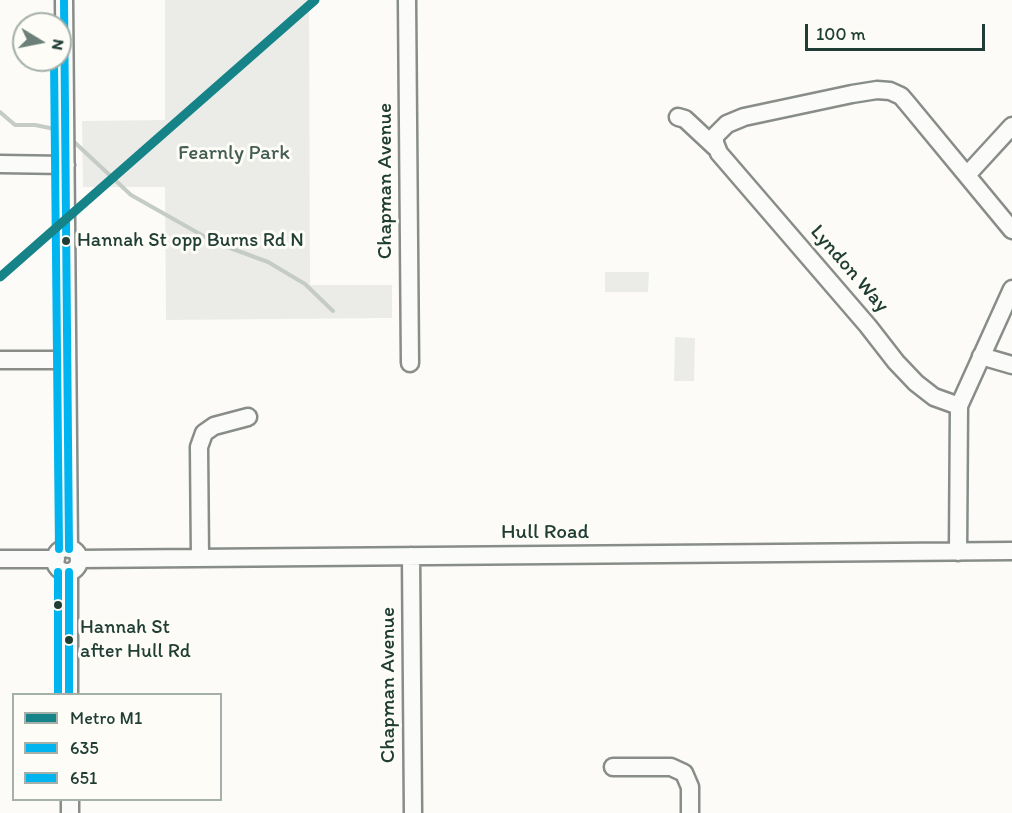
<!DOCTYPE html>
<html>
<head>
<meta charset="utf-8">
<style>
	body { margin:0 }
	#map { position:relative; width:1012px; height:813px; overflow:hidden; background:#fcfbf8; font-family:Itim,sans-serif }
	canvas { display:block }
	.legend { position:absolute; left:12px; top:693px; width:210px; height:108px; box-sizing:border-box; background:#fdfcf7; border:2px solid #a4b0a9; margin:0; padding:8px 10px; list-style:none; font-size:18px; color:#1f3d34 }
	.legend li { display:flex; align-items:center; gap:12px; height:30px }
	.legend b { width:30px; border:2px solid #a4b0a9 }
	.north { position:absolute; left:12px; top:12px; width:60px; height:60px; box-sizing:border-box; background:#fdfcf7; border:2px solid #a4b0a9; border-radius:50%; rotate:100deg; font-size:16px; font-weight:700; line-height:24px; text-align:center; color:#1f3d34 }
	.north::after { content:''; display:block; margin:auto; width:21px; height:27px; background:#6c8079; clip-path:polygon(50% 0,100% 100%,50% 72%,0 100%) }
	.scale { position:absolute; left:805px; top:24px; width:180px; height:27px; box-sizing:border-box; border:3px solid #1f3d34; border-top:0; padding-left:8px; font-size:18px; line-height:21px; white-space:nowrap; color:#1f3d34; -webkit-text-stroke:4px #fdfcf7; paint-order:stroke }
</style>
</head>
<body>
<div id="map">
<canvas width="1012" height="813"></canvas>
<ul class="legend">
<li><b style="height:8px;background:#168388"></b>Metro M1</li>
<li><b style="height:8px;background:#00b5ef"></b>635</li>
<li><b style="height:8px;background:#00b5ef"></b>651</li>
</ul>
<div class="north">N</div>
<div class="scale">100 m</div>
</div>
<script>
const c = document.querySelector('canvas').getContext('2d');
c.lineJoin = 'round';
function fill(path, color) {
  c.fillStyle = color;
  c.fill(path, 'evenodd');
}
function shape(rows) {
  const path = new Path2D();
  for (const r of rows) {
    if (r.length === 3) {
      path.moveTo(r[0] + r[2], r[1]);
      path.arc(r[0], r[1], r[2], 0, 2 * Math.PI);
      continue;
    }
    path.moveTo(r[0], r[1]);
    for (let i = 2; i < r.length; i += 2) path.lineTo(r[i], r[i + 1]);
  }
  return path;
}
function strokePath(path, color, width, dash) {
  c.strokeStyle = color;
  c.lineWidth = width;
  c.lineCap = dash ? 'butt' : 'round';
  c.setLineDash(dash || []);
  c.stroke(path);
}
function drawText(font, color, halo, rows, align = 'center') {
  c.font = font + ' Itim,sans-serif';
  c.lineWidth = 6;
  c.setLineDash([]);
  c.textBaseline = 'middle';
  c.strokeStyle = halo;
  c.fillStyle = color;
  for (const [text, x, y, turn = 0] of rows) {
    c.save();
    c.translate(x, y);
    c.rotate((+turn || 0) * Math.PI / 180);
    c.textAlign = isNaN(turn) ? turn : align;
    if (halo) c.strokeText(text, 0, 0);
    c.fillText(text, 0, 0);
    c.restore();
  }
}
const green = shape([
	[165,0,309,0,310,285,392,285,392,318,166,320,165,187,83,187,82,121,165,120],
	[605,272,649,272,648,292,605,292],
	[675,337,695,338,694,381,674,381]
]);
const stream = shape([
	[0,112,15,125,35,125,50,128,59,133],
	[71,139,131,195,214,242,268,262,305,284,333,311]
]);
const minor = shape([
	[64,0,69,549],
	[407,0,410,363],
	[678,117,685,119,715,147],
	[0,164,66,165],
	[967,175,1012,126],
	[981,356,1012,365],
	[0,360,66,360],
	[959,406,934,397,916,383,896,362,868,326,719,153,715,143,715,136,727,124,744,117,852,94,877,90,890,91,901,96,907,103,1012,230],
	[67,560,12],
	[958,552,959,406,1012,289],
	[411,556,413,813],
	[200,558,199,447,204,433,214,426,248,417],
	[0,559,56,559],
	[79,559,1012,551],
	[69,572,69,694],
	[613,767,671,767,684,773,690,787,690,813],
	[70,800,70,813]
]);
const bus1 = shape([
	[64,0,69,549],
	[69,572,69,694]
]);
const bus2 = shape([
	[54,60,59,549],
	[58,572,58,694]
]);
const metro1 = shape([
	[0,277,315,0]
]);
const markers = [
	[66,241,5,"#1f3d34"],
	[58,605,5,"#1f3d34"],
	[69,640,5,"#1f3d34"]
];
const busNames = [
	["Hannah St opp Burns Rd N",77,241],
	["Hannah St",80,628],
	["after Hull Rd",80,652]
];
const parkNames = [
	["Fearnly Park",234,154]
];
const streetNames = [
	["Chapman Avenue",386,181,-90],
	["Lyndon Way",849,269,49],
	["Hull Road",545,533],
	["Chapman Avenue",389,685,-90]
];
fill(green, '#ebece8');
strokePath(stream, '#c5ccc6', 4);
strokePath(minor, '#888d8a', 21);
strokePath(minor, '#fbfbf9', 16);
strokePath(bus1, '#00b5ef', 8);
strokePath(bus2, '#00b5ef', 8);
strokePath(metro1, '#168388', 9);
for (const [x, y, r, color] of markers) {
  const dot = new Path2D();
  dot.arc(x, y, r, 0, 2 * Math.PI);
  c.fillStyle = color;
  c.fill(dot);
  strokePath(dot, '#fdfcf7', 2);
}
drawText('20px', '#1f3d34', '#fdfcf7', busNames, 'left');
drawText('21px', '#455e55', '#fdfcf7', parkNames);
drawText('21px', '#1f3d34', '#fdfcf7', streetNames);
</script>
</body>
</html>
